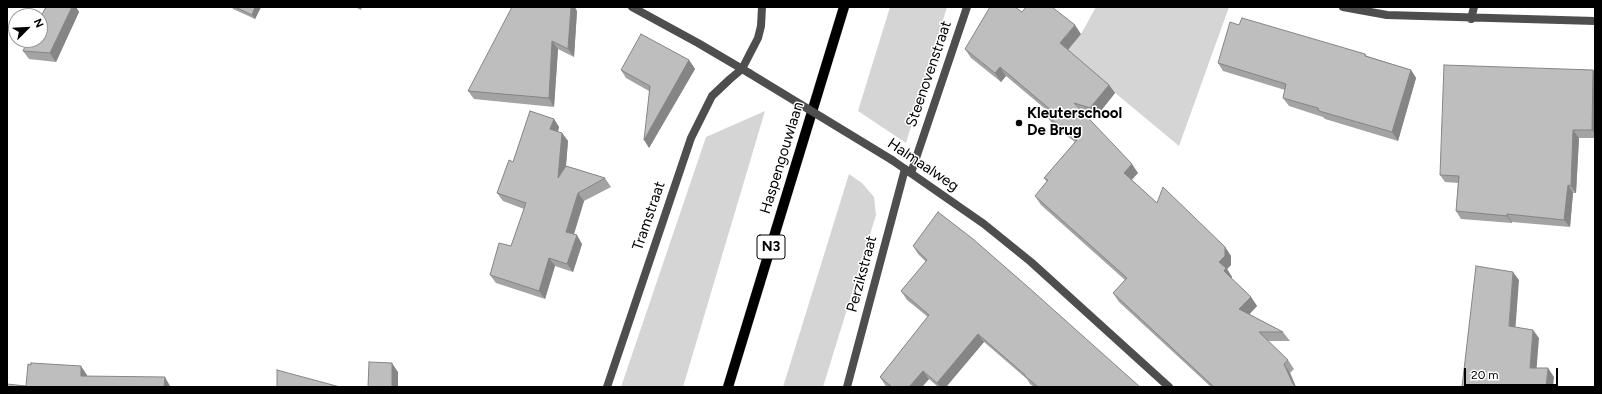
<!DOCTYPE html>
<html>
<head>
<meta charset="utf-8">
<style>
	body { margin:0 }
	#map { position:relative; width:1602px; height:394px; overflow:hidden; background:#fff; font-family:Figtree,sans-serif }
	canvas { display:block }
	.frame { position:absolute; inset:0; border:8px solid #000; pointer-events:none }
	.north { position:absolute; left:8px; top:8px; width:40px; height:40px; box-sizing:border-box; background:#fff; border:1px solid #999; border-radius:50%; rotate:66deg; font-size:11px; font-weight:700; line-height:16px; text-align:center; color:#000 }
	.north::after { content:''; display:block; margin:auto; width:14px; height:18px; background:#000; clip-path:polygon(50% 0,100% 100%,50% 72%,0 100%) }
	.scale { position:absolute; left:1464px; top:368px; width:94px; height:18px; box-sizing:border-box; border:2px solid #000; border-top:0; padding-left:5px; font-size:12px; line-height:14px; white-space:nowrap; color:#000; -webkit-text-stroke:3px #fff; paint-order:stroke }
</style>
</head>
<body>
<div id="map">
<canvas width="1602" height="394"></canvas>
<div class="frame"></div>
<div class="north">N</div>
<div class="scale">20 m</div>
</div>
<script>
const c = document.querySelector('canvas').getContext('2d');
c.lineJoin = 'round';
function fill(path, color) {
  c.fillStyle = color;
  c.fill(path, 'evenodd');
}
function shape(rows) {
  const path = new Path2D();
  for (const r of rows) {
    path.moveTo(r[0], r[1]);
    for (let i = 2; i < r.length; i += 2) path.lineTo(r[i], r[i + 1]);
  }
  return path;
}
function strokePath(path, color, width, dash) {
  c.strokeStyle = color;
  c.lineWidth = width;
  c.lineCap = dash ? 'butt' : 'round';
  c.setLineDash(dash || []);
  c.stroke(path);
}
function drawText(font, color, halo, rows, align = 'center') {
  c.font = font + ' Figtree,sans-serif';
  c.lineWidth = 3;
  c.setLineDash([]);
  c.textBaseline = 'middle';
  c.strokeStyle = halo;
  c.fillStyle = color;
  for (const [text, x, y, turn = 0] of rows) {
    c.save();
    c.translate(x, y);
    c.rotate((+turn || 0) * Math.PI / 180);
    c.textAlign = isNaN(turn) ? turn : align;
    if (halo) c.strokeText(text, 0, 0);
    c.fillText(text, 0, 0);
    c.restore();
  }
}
const green = shape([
	[890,7,947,7,906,143,858,111],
	[1096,7,1229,7,1179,146,1066,52,1081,34],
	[765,111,683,387,621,387,706,137],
	[849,174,862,183,874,197,876,215,823,387,783,387]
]);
const minor = shape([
	[1343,7,1387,15,1595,21],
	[1471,19,1474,7],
	[911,173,967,7],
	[607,387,691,138,712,96,730,79,742,69,758,38,761,26,762,7],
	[847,387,905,169]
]);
const tertiary = shape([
	[632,7,698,43,749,73],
	[892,160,984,224,1031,262,1169,387]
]);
const primary = shape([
	[728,387,844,7]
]);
const tertiaryBridge = shape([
	[749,73,892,160]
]);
const wall = shape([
	[46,7,76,7,79,12,56,62,29,59,23,51],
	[232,7,261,7,255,19,233,9],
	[355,7,362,7,361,10],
	[577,11,574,57,558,49,554,107,474,99,468,91],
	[1081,34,1068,50,1109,85,1115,93,1096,117,1083,113,1138,173,1132,180,1157,203,1225,247,1231,256,1231,265,1227,269,1232,277,1231,278,1251,297,1257,306,1249,314,1283,332,1290,341,1268,341,1288,360,1294,369,1290,373,1296,387,1211,387,1119,302,1113,293,1125,280,1041,205,1035,196,1047,182,1044,178,1075,142,1053,125,1047,116,1050,113,1006,76,1001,82,971,58,965,49],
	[1365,54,1367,56,1411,70,1416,78,1398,141,1325,119,1323,117,1289,106,1283,98,1285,90,1223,71,1218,63],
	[689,60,695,69,649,148,649,91,626,78,621,70],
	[1595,72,1595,138,1579,138,1576,193,1573,193,1570,227,1512,222,1512,223,1461,219,1456,211,1458,183,1445,182,1440,175],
	[554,119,559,127,558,132,562,133,568,141,566,166,605,178,611,187,584,201,574,234,582,244,573,272,555,266,545,299,496,283,490,275,511,246,524,209,503,201,497,193,513,162],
	[913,246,1140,387,1034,387,1030,384,1027,379,984,342,946,387,938,387,929,379,922,387,887,387,885,385,880,377,928,317,907,300,901,291,926,262,918,254]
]);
const shadedWall = shape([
	[72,7,76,7,79,12,56,62,50,53],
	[255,7,261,7,255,19,252,15],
	[571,7,575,7,577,11,574,57,568,49],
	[1075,25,1081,34,1066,52,1060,43],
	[552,41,558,49,554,107,549,98],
	[689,60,695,69,649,148,644,140],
	[1000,67,1006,76,1001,82,995,73],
	[1411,70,1416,78,1398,141,1392,132],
	[1593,70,1595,72,1595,135,1592,130],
	[1109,85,1115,93,1096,117,1090,108],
	[554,119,559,127,556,138,550,129],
	[1573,130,1579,138,1576,193,1571,186],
	[562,133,568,141,564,187,558,178],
	[1132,164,1138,173,1130,181,1124,173],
	[1568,185,1573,193,1570,227,1564,220],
	[578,193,584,201,572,240,566,232],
	[1507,214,1512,222,1512,223,1507,216],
	[577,235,582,244,573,272,567,264],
	[1225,247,1231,256,1231,265,1227,269,1232,277,1230,280,1224,271,1219,262],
	[549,258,555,266,545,299,539,291],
	[1513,272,1519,280,1515,334,1509,326],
	[1251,297,1257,306,1246,318,1239,309],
	[1533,330,1539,338,1536,376,1530,368],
	[978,334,984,342,946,387,940,387,937,383],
	[392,363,398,372,398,387,392,387],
	[1284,364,1290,373,1296,387,1295,387,1293,384],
	[81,366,87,375,87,384,81,376],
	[1548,368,1554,377,1553,387,1546,387],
	[923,371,929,379,922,387,909,387],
	[165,377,170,386,170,387,164,387]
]);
const building = shape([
	[46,7,72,7,50,53,23,51,28,40,40,40,40,18,46,7],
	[235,7,255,7,252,15,235,7],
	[512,7,571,7,568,49,552,41,549,98,468,91,512,7],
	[990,7,1015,7,1022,12,1026,7,1052,7,1075,25,1060,43,1109,85,1090,108,1074,103,1132,164,1124,173,1157,203,1163,187,1225,247,1225,256,1219,262,1226,268,1224,271,1251,297,1239,309,1283,332,1259,332,1288,360,1284,364,1293,384,1296,387,1214,387,1113,293,1127,278,1035,196,1048,180,1044,178,1077,140,1047,116,1052,111,1000,67,995,73,965,49,990,7],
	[1242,18,1365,54,1365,56,1411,70,1392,132,1319,111,1318,108,1283,98,1286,84,1218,63,1230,22,1239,25,1242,18],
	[641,34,689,60,644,140,650,86,621,70,641,34],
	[1444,65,1593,70,1592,130,1573,130,1571,186,1568,185,1564,220,1507,214,1507,216,1456,211,1459,176,1440,175,1444,65],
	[530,111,554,119,550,129,562,133,558,178,566,166,605,178,578,193,566,232,577,235,567,264,549,258,539,291,490,275,499,243,511,246,526,203,497,193,509,160,513,162,530,111],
	[938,212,973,239,1028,287,1140,387,1038,387,1025,376,1025,375,978,334,937,383,923,371,909,387,892,387,880,377,929,315,901,291,927,260,913,246,938,212],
	[1476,266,1513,272,1509,326,1533,330,1530,368,1548,368,1546,387,1462,387,1476,266],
	[369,362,392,363,392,387,368,387,369,362],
	[31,363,81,366,81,376,165,377,164,387,7,387,7,384,26,386,28,364,31,365,31,363],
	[277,370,340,387,277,387,277,370]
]);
const markers = [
	[1019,123,4,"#000"]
];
const shields = [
	[771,247,28]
];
const shieldNames = [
	["N3",771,247]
];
const streetNames = [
	["Steenovenstraat",929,74,-71],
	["Haspengouwlaan",782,158,-73],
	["Halmaalweg",923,165,34],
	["Tramstraat",649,216,-71],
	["Perzikstraat",862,274,-75]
];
const poiNames = [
	["Kleuterschool",1027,114],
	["De Brug",1027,131]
];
fill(green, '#d5d5d5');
strokePath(primary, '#dbdbdb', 11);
strokePath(minor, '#4e4e4e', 8);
strokePath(tertiary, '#4e4e4e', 8);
strokePath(primary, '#000', 10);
strokePath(tertiaryBridge, '#4e4e4e', 8);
fill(wall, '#a3a3a3');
fill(shadedWall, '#858585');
fill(building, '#bebebe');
strokePath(building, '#858585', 1);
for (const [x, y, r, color] of markers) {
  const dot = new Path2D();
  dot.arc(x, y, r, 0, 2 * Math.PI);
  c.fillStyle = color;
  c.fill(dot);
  strokePath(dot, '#fff', 1.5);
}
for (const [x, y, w] of shields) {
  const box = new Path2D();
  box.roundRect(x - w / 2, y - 12, w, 24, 3);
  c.fillStyle = '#fff';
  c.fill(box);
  strokePath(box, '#000', 1);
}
drawText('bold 14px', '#000', null, shieldNames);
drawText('15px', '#000', '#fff', streetNames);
drawText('bold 15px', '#000', '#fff', poiNames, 'left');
</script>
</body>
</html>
